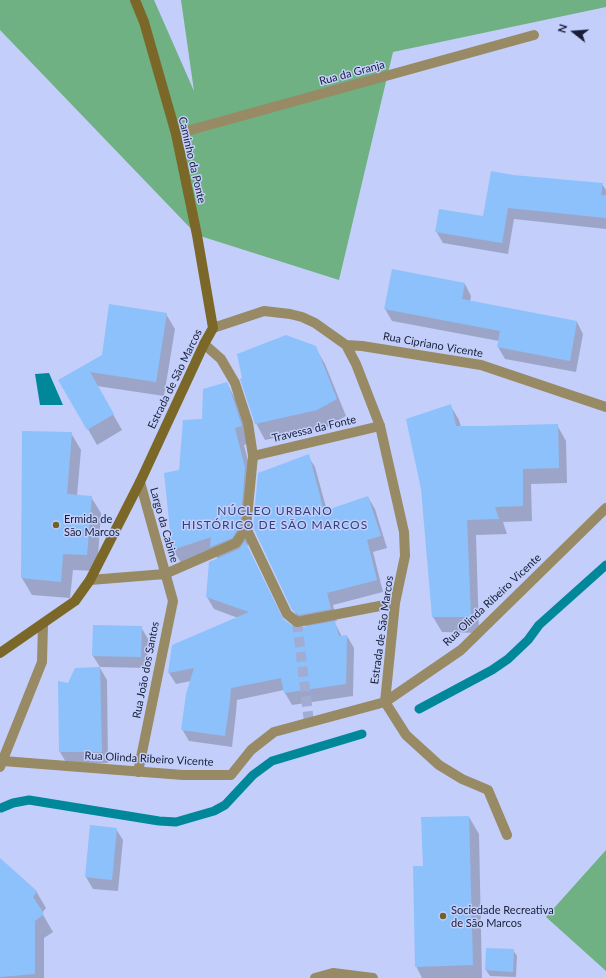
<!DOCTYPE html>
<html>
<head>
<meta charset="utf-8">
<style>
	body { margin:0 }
	#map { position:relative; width:606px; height:978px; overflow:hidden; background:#c3cffa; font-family:Lato,sans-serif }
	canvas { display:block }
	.north { position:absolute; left:554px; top:12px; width:40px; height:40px; -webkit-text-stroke:3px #c3cffa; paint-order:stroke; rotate:287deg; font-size:11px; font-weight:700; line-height:16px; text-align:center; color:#181e38 }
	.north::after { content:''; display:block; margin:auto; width:14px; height:18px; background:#181e38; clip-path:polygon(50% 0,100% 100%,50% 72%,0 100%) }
</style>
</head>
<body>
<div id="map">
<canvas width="606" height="978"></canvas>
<div class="north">N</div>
</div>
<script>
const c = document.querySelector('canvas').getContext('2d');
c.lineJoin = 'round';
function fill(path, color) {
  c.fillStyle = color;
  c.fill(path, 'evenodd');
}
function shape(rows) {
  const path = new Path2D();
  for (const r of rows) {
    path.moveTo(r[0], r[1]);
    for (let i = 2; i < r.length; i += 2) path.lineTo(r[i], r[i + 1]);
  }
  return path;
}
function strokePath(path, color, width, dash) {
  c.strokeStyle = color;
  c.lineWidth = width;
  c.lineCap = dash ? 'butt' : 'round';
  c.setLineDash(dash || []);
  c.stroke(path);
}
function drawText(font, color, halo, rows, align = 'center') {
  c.font = font + ' Lato,sans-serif';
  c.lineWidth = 3;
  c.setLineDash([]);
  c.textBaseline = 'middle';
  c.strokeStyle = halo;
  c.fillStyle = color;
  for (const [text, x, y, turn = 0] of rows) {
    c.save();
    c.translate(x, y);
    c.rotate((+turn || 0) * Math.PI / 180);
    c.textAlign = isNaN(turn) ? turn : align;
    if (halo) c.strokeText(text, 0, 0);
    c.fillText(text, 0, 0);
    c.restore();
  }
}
const green = shape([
	[0,0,154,0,194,91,181,0,606,0,606,7,393,52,339,280,197,235,0,30],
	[606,850,606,971,546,917]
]);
const water = shape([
	[49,373,63,405,40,405,35,374]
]);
const shadow = shape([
	[513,176,602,184,606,190,606,229,514,219,508,254,443,243,436,231,484,217],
	[465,284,471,296,470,302,577,322,583,334,576,372,505,359,498,347,499,341,392,321,385,309],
	[166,314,175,329,164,396,97,386,122,430,97,445,60,380,103,355],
	[315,347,325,364,346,416,327,427,265,440,256,423],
	[227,383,238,404,251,443,244,445,254,485,249,543,247,546,284,621,296,629,307,627,300,622,293,609,308,456,315,467,327,511,368,497,375,509,387,548,373,552,383,592,333,605,337,621,334,621,342,637,347,636,354,648,353,696,292,705,285,693,284,690,237,700,236,713,232,747,189,741,182,729,191,681,176,684,169,673,238,618,214,609,207,597,218,559,215,555,183,566,173,550,165,474,180,471,203,420],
	[450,405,459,420,461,427,557,425,566,441,567,483,531,484,532,521,503,522,507,534,476,535,479,633,442,632,433,617],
	[71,433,81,450,77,496,91,497,101,513,97,571,73,570,70,598,32,595,22,578],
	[141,627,148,639,147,668,100,667,93,656],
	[100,668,107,680,108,763,67,764,60,752,68,684],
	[469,817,479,834,482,978,422,978,416,966,424,867],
	[116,829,123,840,118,891,93,889,86,877],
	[0,860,36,891,46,908,42,913,53,932,44,938,44,978,0,978],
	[487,949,513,950,517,956,516,977,490,976,486,970]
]);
const stream = shape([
	[419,709,492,670,508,659,528,640,539,625,606,565],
	[1,808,13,803,29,800,159,821,176,822,214,811,225,805,253,775,272,761,362,734]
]);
const building = shape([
	[491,171,513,175,603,183,601,195,606,195,606,218,508,208,502,243,435,232,439,209,483,216],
	[392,269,465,283,462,299,577,321,570,361,497,347,500,331,384,309],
	[109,304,167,313,156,382,90,372,114,414,87,430,58,380,102,355],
	[286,335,316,346,337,399,317,410,255,424,240,379,242,378,237,354],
	[227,382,229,386,242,426,235,428,245,468,240,526,232,538,210,547,211,537,172,550,164,473,179,470,183,420,202,419,203,389],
	[451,404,456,426,480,426,558,424,559,468,523,469,523,506,495,507,499,519,467,520,471,617,432,617,421,489,406,419],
	[22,431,72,432,67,494,92,496,87,555,63,554,61,582,21,578],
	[309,454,324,511,368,496,381,536,367,540,377,580,327,593,331,609,299,615,292,610,253,527,258,473],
	[245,541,283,619,296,628,335,621,339,636,347,635,346,684,284,693,281,678,231,688,230,700,225,736,181,730,186,694,194,668,168,673,172,645,249,612,206,597,209,562,239,549],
	[93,625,142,626,141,657,92,656],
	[100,667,102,752,59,752,58,681,68,683,75,668],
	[469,816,473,965,415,967,413,866,423,866,421,817],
	[90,825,117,828,112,880,85,877],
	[0,858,37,891,33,897,44,914,35,921,35,974,0,977],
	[486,948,514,949,513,972,485,970]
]);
const streetTunnel = shape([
	[297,622,309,722]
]);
const lane = shape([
	[253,456,380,426]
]);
const street = shape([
	[176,134,534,35],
	[213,328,264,311,290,314,302,317,315,323,346,345,356,364,380,426,404,532,405,556,395,603,385,702,406,735,439,765,462,779,488,790,507,835],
	[204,344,221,359,235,383,248,423,253,456,246,528,287,614,297,622,395,603],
	[346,345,362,346,481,365,606,407],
	[90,580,165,574,236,543,246,528],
	[3,761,183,775,231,775,251,750,274,732,385,702,461,650,606,508],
	[0,767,42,662,43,624],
	[138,772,173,601,140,482],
	[315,978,333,973,373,978]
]);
const secondary = shape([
	[0,653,75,601,90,580,140,482,204,344,213,328,197,235,176,134,144,22,135,0]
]);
const markers = [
	[56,525,4,"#71612f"],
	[443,916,4,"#71612f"]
];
const streetNames = [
	["Rua da Granja",352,73,-15],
	["Caminho da Ponte",192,160,77],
	["Rua Cipriano Vicente",433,345,10],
	["Estrada de São Marcos",175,379,-64],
	["Travessa da Fonte",314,429,-13],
	["Largo da Cabine",164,525,74],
	["Rua Olinda Ribeiro Vicente",492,600,-43],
	["Estrada de São Marcos",382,630,-82],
	["Rua João dos Santos",146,670,-79],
	["Rua Olinda Ribeiro Vicente",149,759,3]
];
const poiNames = [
	["Ermida de",64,519],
	["São Marcos",64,532],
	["Sociedade Recreativa",451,910],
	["de São Marcos",451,923]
];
const neighbourhoodNames = [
	["NÚCLEO URBANO",275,511],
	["HISTÓRICO DE SÃO MARCOS",275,525]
];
fill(green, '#6fb182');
fill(water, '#01879a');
fill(shadow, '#0003');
strokePath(stream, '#01879a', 9);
fill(building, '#8cc1fc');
strokePath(streetTunnel, '#a1acd3', 10, [10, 5]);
strokePath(lane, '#978a64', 10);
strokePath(street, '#978a64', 10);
strokePath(secondary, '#7b6829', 10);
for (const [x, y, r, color] of markers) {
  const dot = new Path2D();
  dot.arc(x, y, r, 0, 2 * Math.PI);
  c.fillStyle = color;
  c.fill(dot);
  strokePath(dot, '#c3cffa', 1.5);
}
drawText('11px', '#181e38', '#c3cffa', streetNames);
drawText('11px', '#181e38', '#c3cffa', poiNames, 'left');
c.letterSpacing = '1px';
drawText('12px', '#34407c', '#c3cffa', neighbourhoodNames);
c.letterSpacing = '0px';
</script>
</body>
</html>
